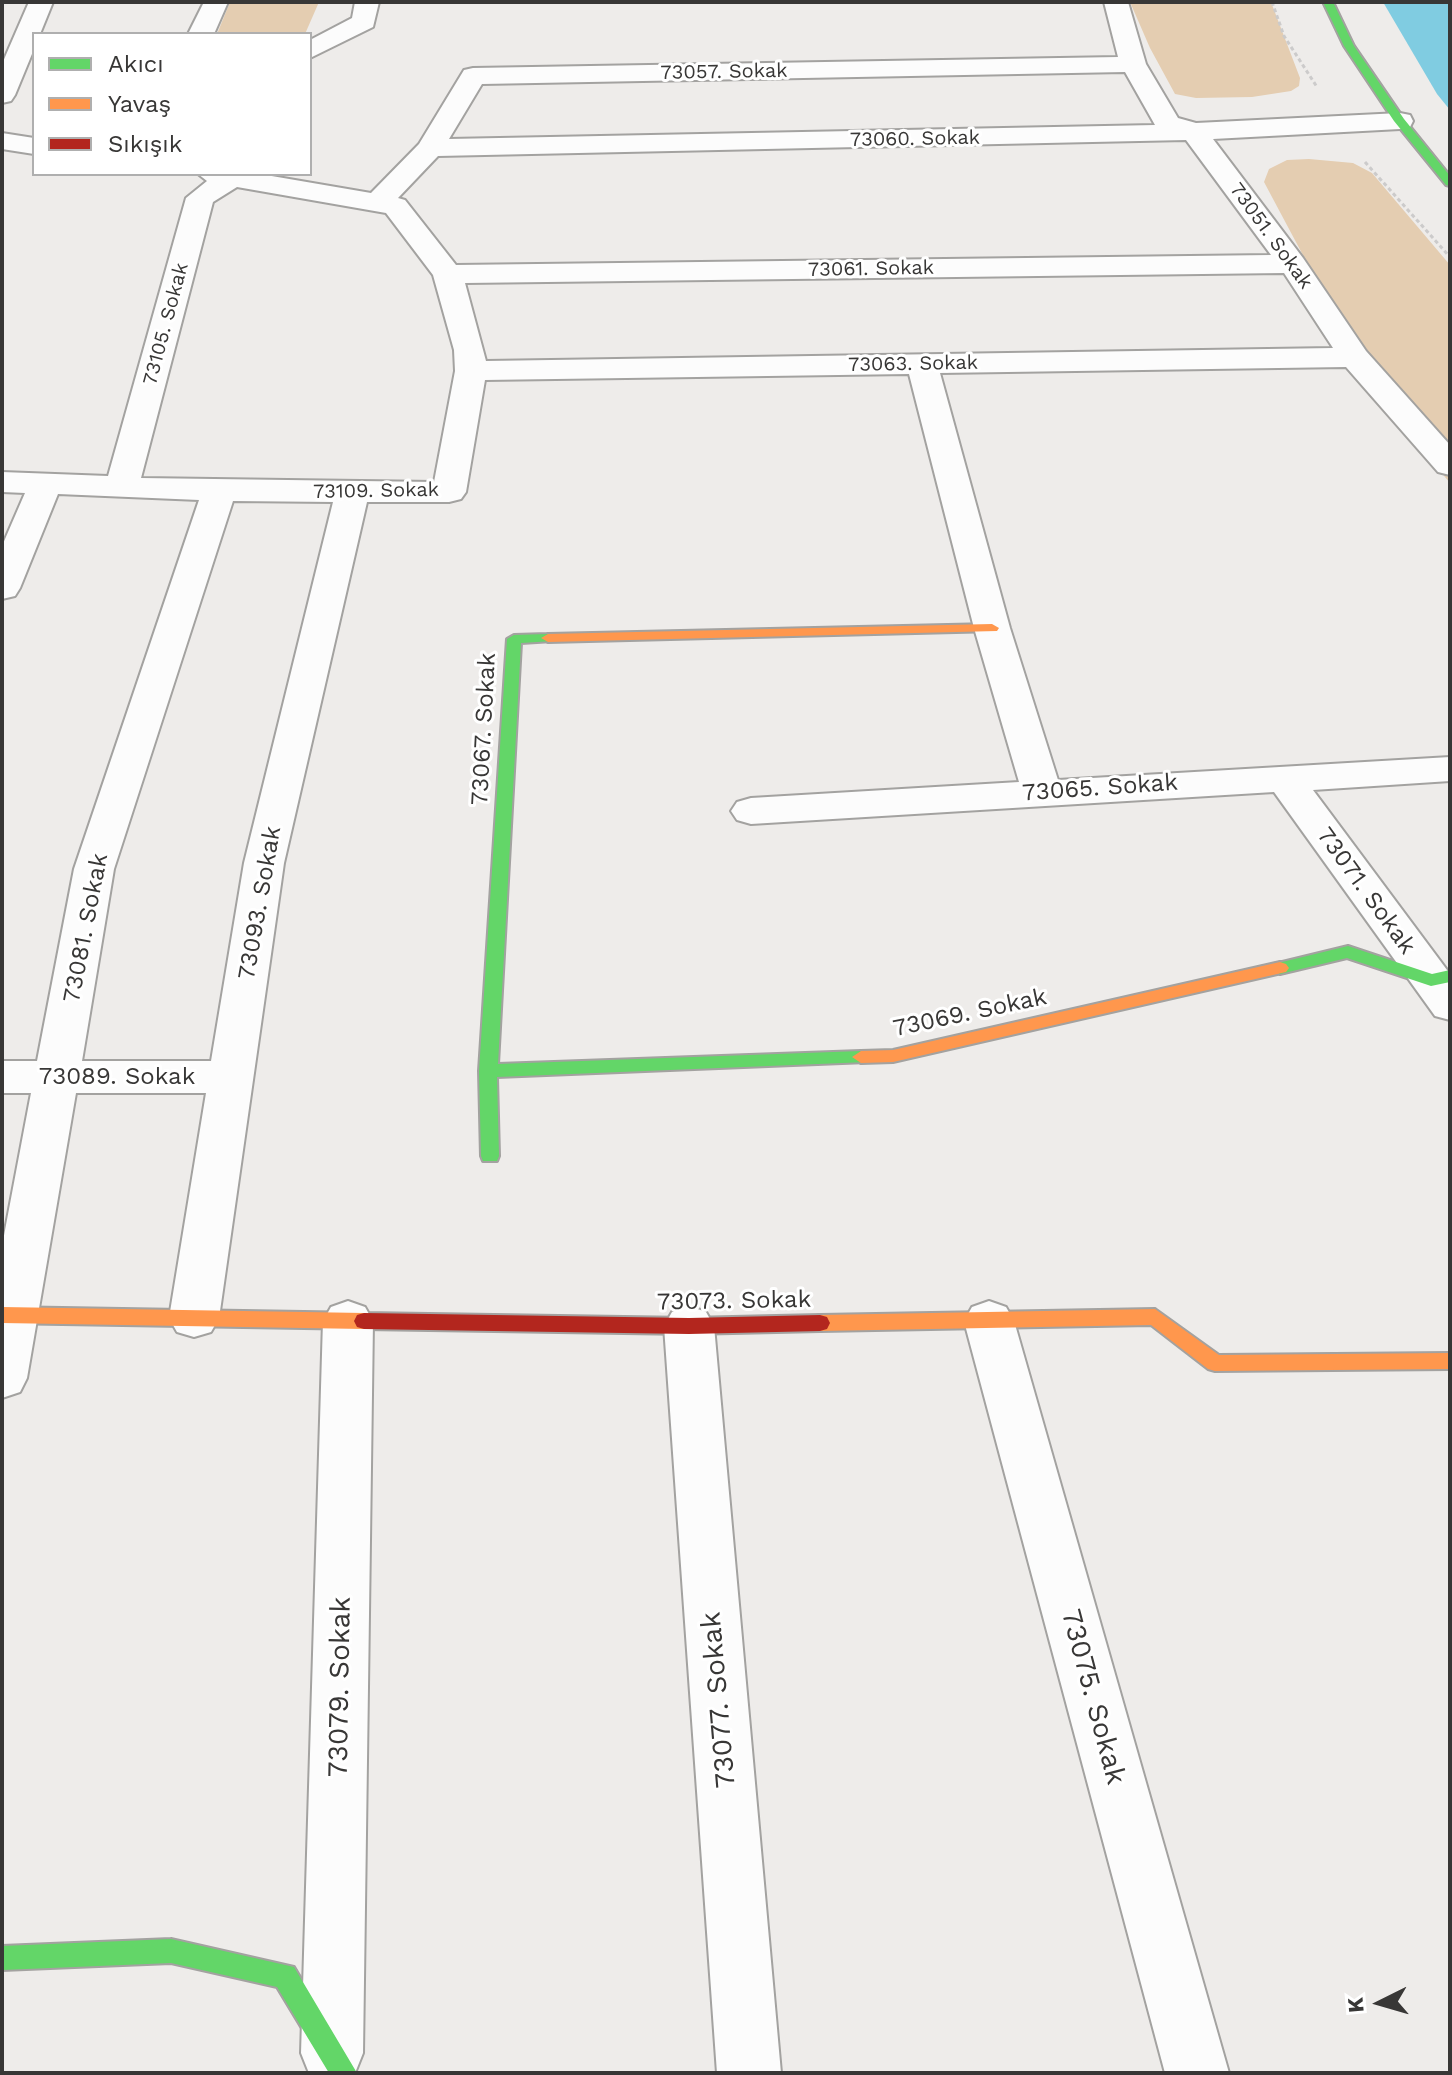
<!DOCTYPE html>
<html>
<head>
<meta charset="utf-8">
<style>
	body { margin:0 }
	#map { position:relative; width:1452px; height:2075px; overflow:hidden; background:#eeecea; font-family:"Work Sans",sans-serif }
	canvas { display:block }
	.frame { position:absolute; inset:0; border:4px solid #383736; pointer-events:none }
	.legend { position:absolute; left:32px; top:32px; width:280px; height:144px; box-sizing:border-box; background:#fff; border:2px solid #afafaf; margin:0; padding:10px 14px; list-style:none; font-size:24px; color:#383736 }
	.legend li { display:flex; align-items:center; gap:16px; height:40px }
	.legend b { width:40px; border:2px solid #afafaf }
	.north { position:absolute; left:1340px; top:1963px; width:80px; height:80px; -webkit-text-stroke:6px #fff; paint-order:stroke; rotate:265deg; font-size:22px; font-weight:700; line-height:32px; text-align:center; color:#383736 }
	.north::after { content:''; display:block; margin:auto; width:28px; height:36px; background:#383736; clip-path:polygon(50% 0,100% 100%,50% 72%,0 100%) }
</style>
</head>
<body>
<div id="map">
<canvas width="1452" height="2075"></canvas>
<div class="frame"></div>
<ul class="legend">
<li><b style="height:10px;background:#63d668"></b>Akıcı</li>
<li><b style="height:10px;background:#ff974d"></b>Yavaş</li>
<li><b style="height:10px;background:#b3261e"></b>Sıkışık</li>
</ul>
<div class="north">K</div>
</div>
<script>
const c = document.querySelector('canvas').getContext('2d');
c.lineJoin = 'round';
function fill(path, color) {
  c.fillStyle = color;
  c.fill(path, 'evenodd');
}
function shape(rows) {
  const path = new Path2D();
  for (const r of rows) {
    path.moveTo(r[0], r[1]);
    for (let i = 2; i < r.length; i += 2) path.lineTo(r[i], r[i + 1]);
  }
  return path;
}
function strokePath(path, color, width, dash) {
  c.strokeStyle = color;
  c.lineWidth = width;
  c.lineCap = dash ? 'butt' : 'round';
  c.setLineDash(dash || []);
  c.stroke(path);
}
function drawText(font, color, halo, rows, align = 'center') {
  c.font = font + ' "Work Sans",sans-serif';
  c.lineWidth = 6;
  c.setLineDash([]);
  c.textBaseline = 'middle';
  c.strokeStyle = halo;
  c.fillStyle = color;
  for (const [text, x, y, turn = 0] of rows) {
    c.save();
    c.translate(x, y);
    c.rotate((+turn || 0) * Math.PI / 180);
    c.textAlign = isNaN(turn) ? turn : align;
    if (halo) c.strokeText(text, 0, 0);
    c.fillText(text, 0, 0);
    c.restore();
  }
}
const green = shape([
	[230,2,319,2,305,34,217,34],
	[1130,2,1271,2,1300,78,1299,86,1291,91,1252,97,1196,98,1175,94,1150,48],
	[1309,159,1353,163,1372,173,1450,265,1450,483,1379,398,1264,182,1269,169,1287,160]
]);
const water = shape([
	[1383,2,1450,2,1450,110,1437,94]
]);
const path = shape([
	[1272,2,1284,36,1317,87],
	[1365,162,1450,257]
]);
const street = shape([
	[29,2,53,2,40,34,34,34,34,49,15,95,11,101,2,103,2,64,29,2],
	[204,2,228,2,214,34,188,34,204,2],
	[355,2,379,2,373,27,310,58,310,40,352,18,355,2],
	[1104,2,1128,2,1146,64,1178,118,1196,123,1400,113,1410,115,1413,121,1410,127,1400,129,1213,139,1303,258,1366,351,1450,445,1450,475,1438,472,1346,367,940,373,1010,628,1058,780,1450,757,1450,781,1313,790,1450,974,1450,1020,1435,1016,1274,792,751,824,737,820,731,811,737,802,751,798,1019,782,974,628,909,374,485,380,466,492,461,499,449,502,367,502,284,863,219,1318,211,1332,194,1337,177,1332,169,1318,206,1093,76,1093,27,1378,20,1392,2,1398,2,1246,31,1093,2,1093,2,1061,37,1061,74,869,199,500,58,494,20,588,15,596,2,599,2,546,25,493,2,492,2,472,108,476,186,198,207,181,198,174,260,174,371,193,419,144,464,70,473,68,1118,57,1104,2],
	[1125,72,1155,125,449,139,482,84,1125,72],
	[1186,140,1271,255,456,265,405,200,398,198,438,156,1186,140],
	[237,187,386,213,433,275,454,350,455,371,434,482,141,478,213,202,237,187],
	[1284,273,1333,348,486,361,465,283,1284,273],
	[233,501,333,502,244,863,211,1061,82,1061,114,869,233,501],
	[2,133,34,138,34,154,2,149,2,133],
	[348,1301,365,1307,373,1321,363,2053,355,2073,309,2073,301,2053,323,1321,331,1307,348,1301],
	[989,1301,1006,1307,1014,1321,1229,2073,1165,2073,964,1321,972,1307,989,1301],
	[689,1306,706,1312,714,1326,781,2073,717,2073,664,1326,672,1312,689,1306]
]);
const fast = shape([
	[1323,2,1333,2,1354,46,1404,119,1450,176,1450,186,1446,185,1394,121,1344,46,1323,2],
	[548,634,553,635,553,641,521,643,498,1064,861,1051,867,1052,870,1057,867,1062,497,1077,499,1156,497,1161,483,1161,481,1156,479,1071,507,639,514,635,548,634],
	[1348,946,1432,974,1450,970,1450,982,1431,986,1347,958,1280,974,1271,968,1274,964,1348,946],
	[171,1939,294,1967,357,2073,329,2073,277,1987,171,1963,2,1970,2,1946,171,1939]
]);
const slow = shape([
	[992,624,999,628,997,631,548,642,541,638,548,634,992,624],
	[1280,962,1286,964,1289,968,1286,972,893,1062,861,1063,852,1057,861,1051,893,1050,1280,962],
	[2,1307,364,1313,371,1315,374,1321,371,1327,364,1329,2,1323,2,1307],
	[1155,1309,1219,1355,1450,1353,1450,1369,1215,1371,1208,1369,1151,1325,820,1331,813,1329,810,1323,813,1317,820,1315,1155,1309]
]);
const jam = shape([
	[364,1313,689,1318,820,1315,827,1317,830,1323,827,1329,820,1331,689,1334,364,1329,357,1327,354,1321,357,1315,364,1313]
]);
const farStreetnames = [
	["73057. Sokak",724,72,-1],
	["73060. Sokak",915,139,-1],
	["73051. Sokak",1271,236,54],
	["73061. Sokak",871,269,-1],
	["73105. Sokak",166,324,-75],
	["73063. Sokak",913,364,-1],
	["73109. Sokak",376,491,-1]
];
const streetNames = [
	["73067. Sokak",484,729,-87],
	["73065. Sokak",1100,788,-4],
	["73071. Sokak",1366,891,54],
	["73093. Sokak",260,903,-80],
	["73081. Sokak",86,928,-79],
	["73069. Sokak",970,1013,-12],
	["73089. Sokak",117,1077],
	["73073. Sokak",734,1301,-1]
];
const nearStreetnames = [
	["73079. Sokak",340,1687,-89],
	["73075. Sokak",1093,1697,75],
	["73077. Sokak",719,1700,-95]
];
fill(green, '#e4cdb1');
fill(water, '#80cce1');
strokePath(street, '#a3a2a0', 4);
strokePath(fast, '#a3a2a0', 4);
strokePath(slow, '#a3a2a0', 4);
strokePath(jam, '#a3a2a0', 4);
strokePath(path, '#cccbcb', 3, [4, 3]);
fill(street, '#fcfcfc');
fill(fast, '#63d668');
fill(slow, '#ff974d');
fill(jam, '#b3261e');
drawText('20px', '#383736', '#fff', farStreetnames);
drawText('24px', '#383736', '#fff', streetNames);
drawText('28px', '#383736', '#fff', nearStreetnames);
</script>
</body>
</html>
